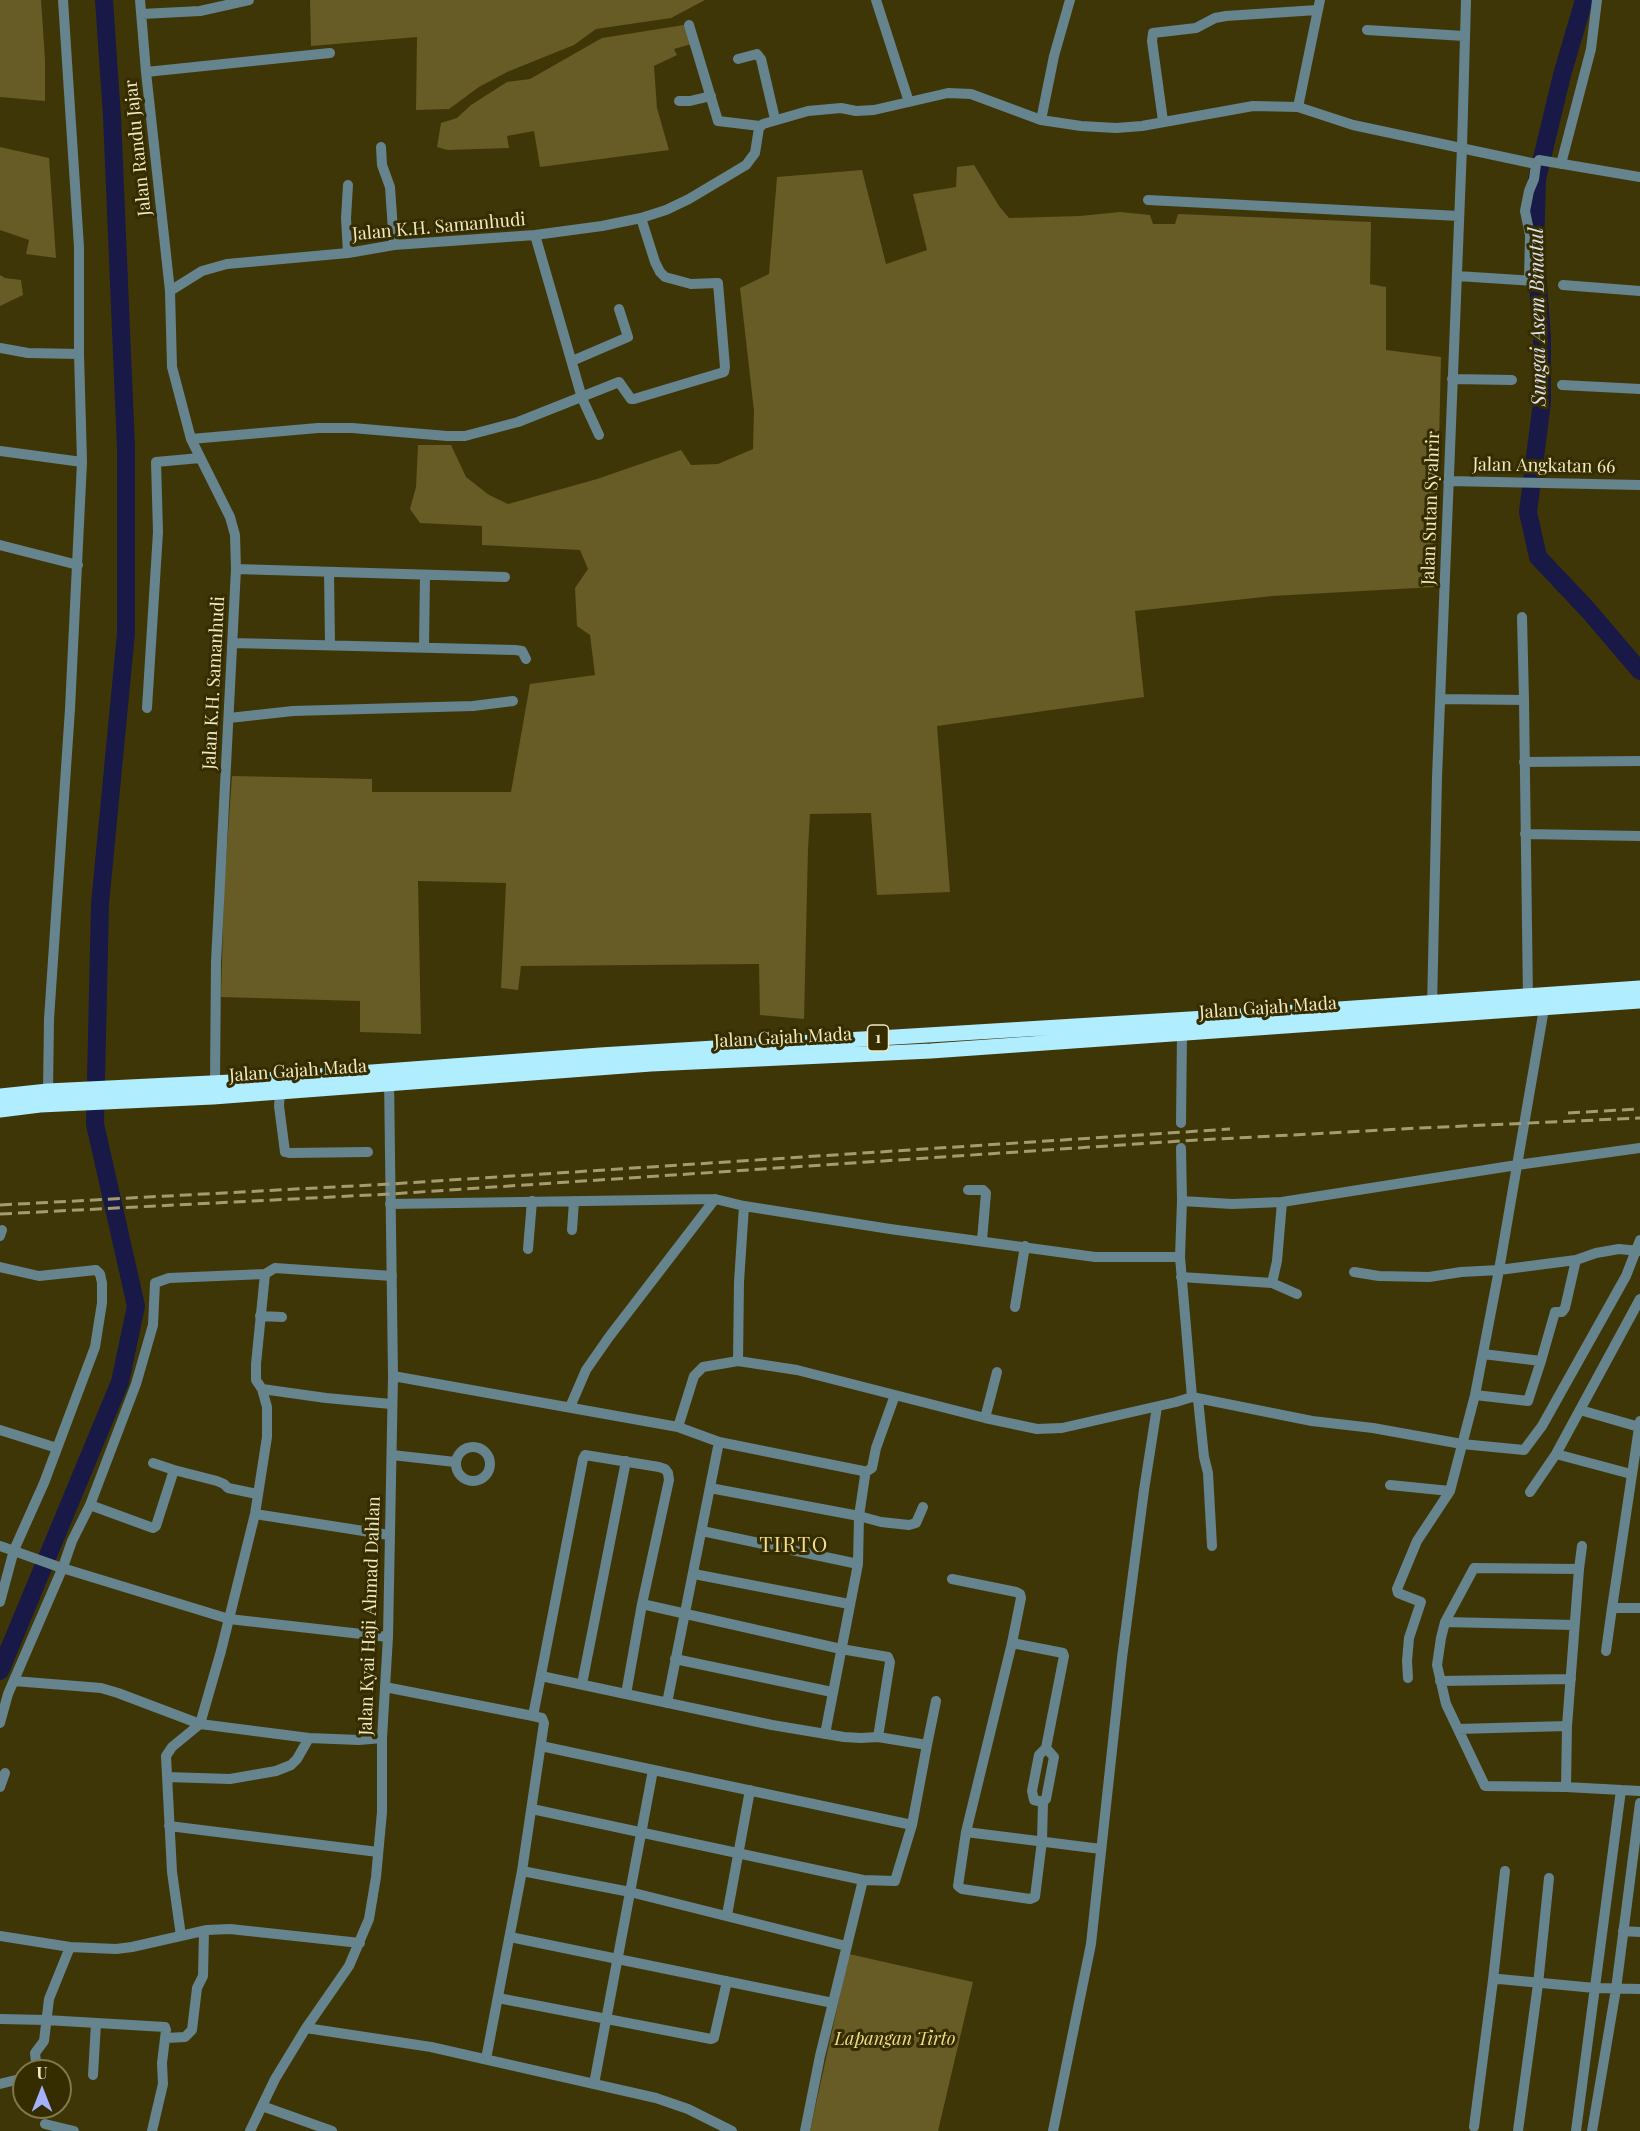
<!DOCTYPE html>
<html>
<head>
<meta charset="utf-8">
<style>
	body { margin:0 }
	#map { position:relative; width:1640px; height:2131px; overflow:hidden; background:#3f3608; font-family:"Playfair Display",serif }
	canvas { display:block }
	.north { position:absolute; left:12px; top:2059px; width:60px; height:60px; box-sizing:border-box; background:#352c00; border:2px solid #80784d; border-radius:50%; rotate:0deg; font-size:16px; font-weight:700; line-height:24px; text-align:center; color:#f1e9c1 }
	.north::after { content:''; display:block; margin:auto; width:21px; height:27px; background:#a6b1fc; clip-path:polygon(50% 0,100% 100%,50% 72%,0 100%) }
</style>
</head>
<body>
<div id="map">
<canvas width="1640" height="2131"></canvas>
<div class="north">U</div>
</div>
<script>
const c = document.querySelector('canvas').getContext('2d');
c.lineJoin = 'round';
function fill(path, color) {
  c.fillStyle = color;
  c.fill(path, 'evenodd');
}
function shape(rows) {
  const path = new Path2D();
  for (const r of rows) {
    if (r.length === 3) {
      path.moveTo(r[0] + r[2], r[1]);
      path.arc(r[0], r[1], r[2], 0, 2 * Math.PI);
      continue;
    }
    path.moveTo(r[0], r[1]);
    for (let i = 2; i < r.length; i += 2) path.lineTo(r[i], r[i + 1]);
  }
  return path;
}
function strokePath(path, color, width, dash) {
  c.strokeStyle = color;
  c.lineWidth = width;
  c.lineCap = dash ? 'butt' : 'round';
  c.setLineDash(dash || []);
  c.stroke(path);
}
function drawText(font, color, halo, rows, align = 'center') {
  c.font = font + ' "Playfair Display",serif';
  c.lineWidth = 6;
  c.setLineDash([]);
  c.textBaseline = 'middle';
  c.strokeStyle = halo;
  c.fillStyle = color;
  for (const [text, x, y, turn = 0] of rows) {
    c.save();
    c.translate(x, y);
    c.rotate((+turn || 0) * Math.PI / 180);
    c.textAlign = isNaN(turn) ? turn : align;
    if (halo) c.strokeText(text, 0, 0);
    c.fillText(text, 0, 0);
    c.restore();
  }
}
const green = shape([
	[0,0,41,0,45,59,45,101,0,97],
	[310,0,705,0,671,18,596,29,574,45,507,72,479,87,449,109,416,110,417,37,311,46],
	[684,25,691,44,674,49,677,55,654,66,657,108,669,150,540,167,534,131,507,136,509,148,447,150,437,147,441,123,457,118,471,105,507,82,530,79,602,38],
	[0,147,49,158,56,258,26,254,29,240,0,230],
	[974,165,999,206,1009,218,1080,216,1120,212,1150,215,1153,224,1175,224,1178,214,1371,222,1370,284,1386,287,1386,350,1441,357,1436,575,1434,587,1272,596,1135,611,1144,697,937,726,950,892,877,895,871,813,810,814,808,849,804,1019,760,1015,759,964,521,966,518,990,501,988,506,883,418,881,421,1034,360,1032,360,1001,221,997,224,889,232,776,372,779,372,792,511,792,530,684,595,675,590,635,577,626,575,588,588,569,580,550,482,545,482,526,420,523,410,509,416,487,418,445,451,445,466,477,489,495,508,504,597,479,681,450,691,465,718,464,753,449,754,411,740,288,769,274,777,177,862,170,886,264,927,250,913,194,956,187,957,167],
	[0,275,5,278,21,280,23,295,0,306],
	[849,1954,973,1982,938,2131,810,2131]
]);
const river = shape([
	[1584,0,1562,75,1537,179,1535,247,1542,337,1542,402,1528,512,1538,557,1588,610,1640,671],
	[0,1671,120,1382,136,1306,95,1124,100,904,126,633,126,448,112,117,104,0]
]);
const minor = shape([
	[140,0,146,72,170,291,172,367,191,439,230,517,235,535,236,569,216,962,215,1082],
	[876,0,909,102],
	[142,14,200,11,249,0],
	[689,25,718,121,760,126],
	[1367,30,1464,36],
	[738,59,757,54,761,59,775,119],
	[146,72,330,53],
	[679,101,690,101,711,96],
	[1298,107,1320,0],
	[1041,120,1054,56,1070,0],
	[1163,121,1152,41,1153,33,1196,28,1215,18,1226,16,1317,10],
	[381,147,382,165,390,187,394,245],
	[1561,164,1591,49,1597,0],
	[348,185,346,218,348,253],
	[1148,200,1459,216],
	[535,235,582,398,599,435],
	[1457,276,1535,281],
	[1529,280,1530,235,1525,211,1529,191,1534,179,1536,164],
	[1563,285,1640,291],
	[170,291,202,271,227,264,348,253,394,245,535,235,602,226,641,218,666,210,689,199,746,165,755,153,759,128,763,124,808,111,841,108,856,111,874,110,948,93,971,94,1041,120,1081,126,1116,128,1142,126,1253,106,1298,107,1353,125,1536,164,1539,160,1640,177],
	[0,348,28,353,79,354],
	[572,361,628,337,619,309],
	[1452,379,1512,380],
	[1562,385,1640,389],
	[191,439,318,428,352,428,447,436,465,436,518,422,619,382,631,399,634,399,724,372,725,367,718,283,691,284,665,277,660,272,655,262,641,218],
	[0,451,82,462],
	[1448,481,1640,485],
	[0,545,78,565],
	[236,569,505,577],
	[329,572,330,644],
	[1522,617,1524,700],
	[233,643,515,650,522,651,526,659],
	[424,647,425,575],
	[1442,699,1524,700,1528,1000],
	[147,708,158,532,156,462,200,458],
	[229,718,293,711,473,706,513,701],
	[1524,762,1640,761],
	[1525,834,1640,836],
	[1432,1008,1437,778,1462,147,1466,0],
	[48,1091,49,1019,70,709,82,462,79,354,79,247,63,0],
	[280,1092,279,1106,285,1152,289,1153,368,1152],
	[1181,1123,1182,1034],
	[1181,1148,1182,1201],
	[968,1190,983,1190,986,1193,982,1240],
	[390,1204,715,1199,744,1206,890,1229,1095,1257,1180,1257,1182,1201,1232,1204,1282,1202,1517,1165,1640,1148],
	[572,1230,574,1201],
	[0,1236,2,1230],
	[528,1249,532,1201],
	[0,1267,39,1276,96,1270,100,1274,102,1283,102,1303,95,1347,44,1483,14,1550,0,1602],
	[1354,1272,1379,1276,1429,1277,1461,1272,1499,1270,1576,1260,1596,1253,1619,1249,1640,1251],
	[265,1274,256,1364,256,1380,262,1389,267,1407,267,1437,255,1514,389,1535],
	[1181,1277,1272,1283,1297,1294],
	[1272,1283,1277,1261,1282,1202],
	[1015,1307,1025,1246],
	[260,1316,282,1317],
	[1483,1354,1541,1361,1555,1312,1562,1312,1565,1308,1576,1260],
	[738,1361,739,1282,744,1206],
	[393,1376,678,1427,719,1442,863,1471,865,1476,859,1516,858,1564,825,1734],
	[262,1389,326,1398,391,1404],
	[1475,1395,1528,1401,1541,1361],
	[1192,1397,1312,1421,1373,1428,1462,1444,1524,1450,1542,1426,1626,1276,1640,1240],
	[1198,1399,1204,1457,1208,1473,1212,1546],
	[570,1407,586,1370,609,1337,715,1199],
	[1580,1410,1639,1427],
	[985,1418,997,1372],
	[1640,1421,1612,1608,1640,1608],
	[678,1427,694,1376,703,1367,738,1361,797,1370,985,1418,1037,1429,1062,1428,1176,1402,1192,1397,1180,1257],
	[0,1430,57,1448],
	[473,1464,17],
	[1556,1454,1631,1474],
	[392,1455,455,1462],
	[153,1463,174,1470],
	[864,1473,872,1468,876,1448,895,1395],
	[1390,1485,1450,1491],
	[710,1488,859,1516,881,1522,909,1525,916,1523,923,1507],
	[1530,1492,1556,1454,1640,1299],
	[90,1505,153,1528,156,1526,174,1470,217,1481,224,1484,228,1488,257,1494],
	[255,1514,221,1651,200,1724,309,1738,359,1740,382,1738],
	[702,1531,858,1564],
	[0,1546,59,1567,229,1619,388,1637],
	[1474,1568,1579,1569,1567,1726,1566,1787,1485,1786,1446,1704,1437,1665,1441,1638,1445,1622,1474,1568],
	[1579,1569,1582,1546],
	[694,1574,849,1604],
	[952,1579,1016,1592,1020,1594,1021,1598,1012,1643,966,1832,1101,1849],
	[642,1604,841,1649,888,1657,890,1662,878,1737],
	[1445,1622,1574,1625],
	[1012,1643,1063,1653,1064,1656,1046,1748,1039,1755,1032,1791,1034,1800,1043,1802],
	[1606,1651,1612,1608],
	[675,1659,832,1692],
	[1408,1678,1407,1661,1409,1638,1421,1602,1398,1593,1397,1589,1417,1541,1450,1491,1475,1395,1499,1270,1545,1003],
	[14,1681,101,1688,118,1693,200,1724,172,1747,166,1756,172,1872,181,1936],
	[1440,1681,1571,1679],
	[582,1684,626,1461],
	[385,1687,533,1716,542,1718,544,1723,522,1871,486,2059],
	[667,1703,719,1442],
	[533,1716,583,1459,585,1455,659,1467,665,1469,668,1473,669,1480,642,1604,626,1694],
	[0,1723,8,1694,63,1567,72,1541,90,1505,136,1384,153,1325,155,1283,169,1278,265,1274,275,1268,392,1276],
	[1458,1729,1567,1726],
	[927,1745,936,1701],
	[541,1746,912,1825],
	[167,1777,230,1779,276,1771,291,1765,297,1759,309,1738],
	[0,1787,5,1773],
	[1566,1787,1640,1791],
	[532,1809,863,1880,895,1881,912,1825,927,1745,878,1737,861,1738,844,1737,772,1725,541,1676],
	[169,1826,378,1852],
	[966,1832,958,1886,962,1889,1030,1899,1035,1897,1042,1841,1043,1802,1046,1799,1054,1757,1046,1748],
	[522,1871,630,1892,846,1946],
	[727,1915,750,1790],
	[1623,1931,1640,1932],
	[0,1936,70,1947,116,1949,132,1947,207,1930,230,1929,360,1943],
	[510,1937,833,2003],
	[1493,1980,1505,1871],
	[498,1998,711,2039,714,2038,727,1981],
	[0,2019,46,2020,165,2027,166,2030,162,2063,163,2084,152,2131],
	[306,2028,431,2047,656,2098,688,2109,732,2131],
	[166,2038,185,2037,192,2030,197,1988,203,1976,204,1931],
	[37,2071,35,2053,44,2041,49,1999,70,1947],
	[93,2075,96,2023],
	[0,2084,24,2078],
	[594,2084,653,1770],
	[262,2106,332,2131],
	[45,2124,74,2131],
	[1474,2127,1493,1980,1499,1979,1595,1988,1640,1989],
	[250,2131,275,2079,306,2028,349,1966,369,1919,376,1877,382,1812,382,1738,388,1637,393,1376,389,1079],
	[805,2131,820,2056,863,1880],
	[1053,2131,1091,1944,1122,1658,1144,1490,1157,1407],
	[1518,2131,1538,1984,1549,1878],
	[1576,2131,1621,1790],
	[1592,2131,1616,1989,1640,1803]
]);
const highway = shape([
	[0,1096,48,1091,251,1081,600,1055,1239,1016,1640,988],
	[0,1110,40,1105,213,1097,651,1064,931,1051,1640,1001]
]);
const rail = shape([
	[1568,1113,1640,1109],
	[0,1205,390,1184,1230,1129],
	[0,1214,390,1194,1181,1141,1420,1128,1640,1118]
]);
const shields = [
	[878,1038,21]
];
const shieldNames = [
	["1",878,1038]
];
const streetNames = [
	["Jalan Randu Jajar",138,148,-96],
	["Jalan K.H. Samanhudi",439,227,-5],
	["Jalan Angkatan 66",1544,466,1],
	["Jalan Sutan Syahrir",1431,508,-88],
	["Jalan K.H. Samanhudi",214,683,-87],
	["Jalan Gajah Mada",1268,1008,-4],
	["Jalan Gajah Mada",783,1038,-3],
	["Jalan Gajah Mada",298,1071,-4],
	["Jalan Kyai Haji Ahmad Dahlan",370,1616,-88]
];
const parkNames = [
	["Lapangan Tirto",895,2039]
];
const waterNames = [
	["Sungai Asem Binatul",1538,317,-91]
];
const quarterNames = [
	["TIRTO",794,1545]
];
fill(green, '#675b26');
strokePath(river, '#181946', 18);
strokePath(minor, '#65848d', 10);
strokePath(highway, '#b0edfe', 15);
strokePath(rail, '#a49b71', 3, [12, 6]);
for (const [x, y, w] of shields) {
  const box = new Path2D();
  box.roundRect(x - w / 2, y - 13, w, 26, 4.5);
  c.fillStyle = '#352c00';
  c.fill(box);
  strokePath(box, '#f1e9c1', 1.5);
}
drawText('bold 16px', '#f1e9c1', null, shieldNames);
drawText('18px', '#f1e9c1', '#352c00', streetNames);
drawText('italic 18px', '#f1dd84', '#352c00', parkNames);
drawText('italic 20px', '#dee1f1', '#352c00', waterNames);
c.letterSpacing = '1.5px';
drawText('21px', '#f1de8c', '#352c00', quarterNames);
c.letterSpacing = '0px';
</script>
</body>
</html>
